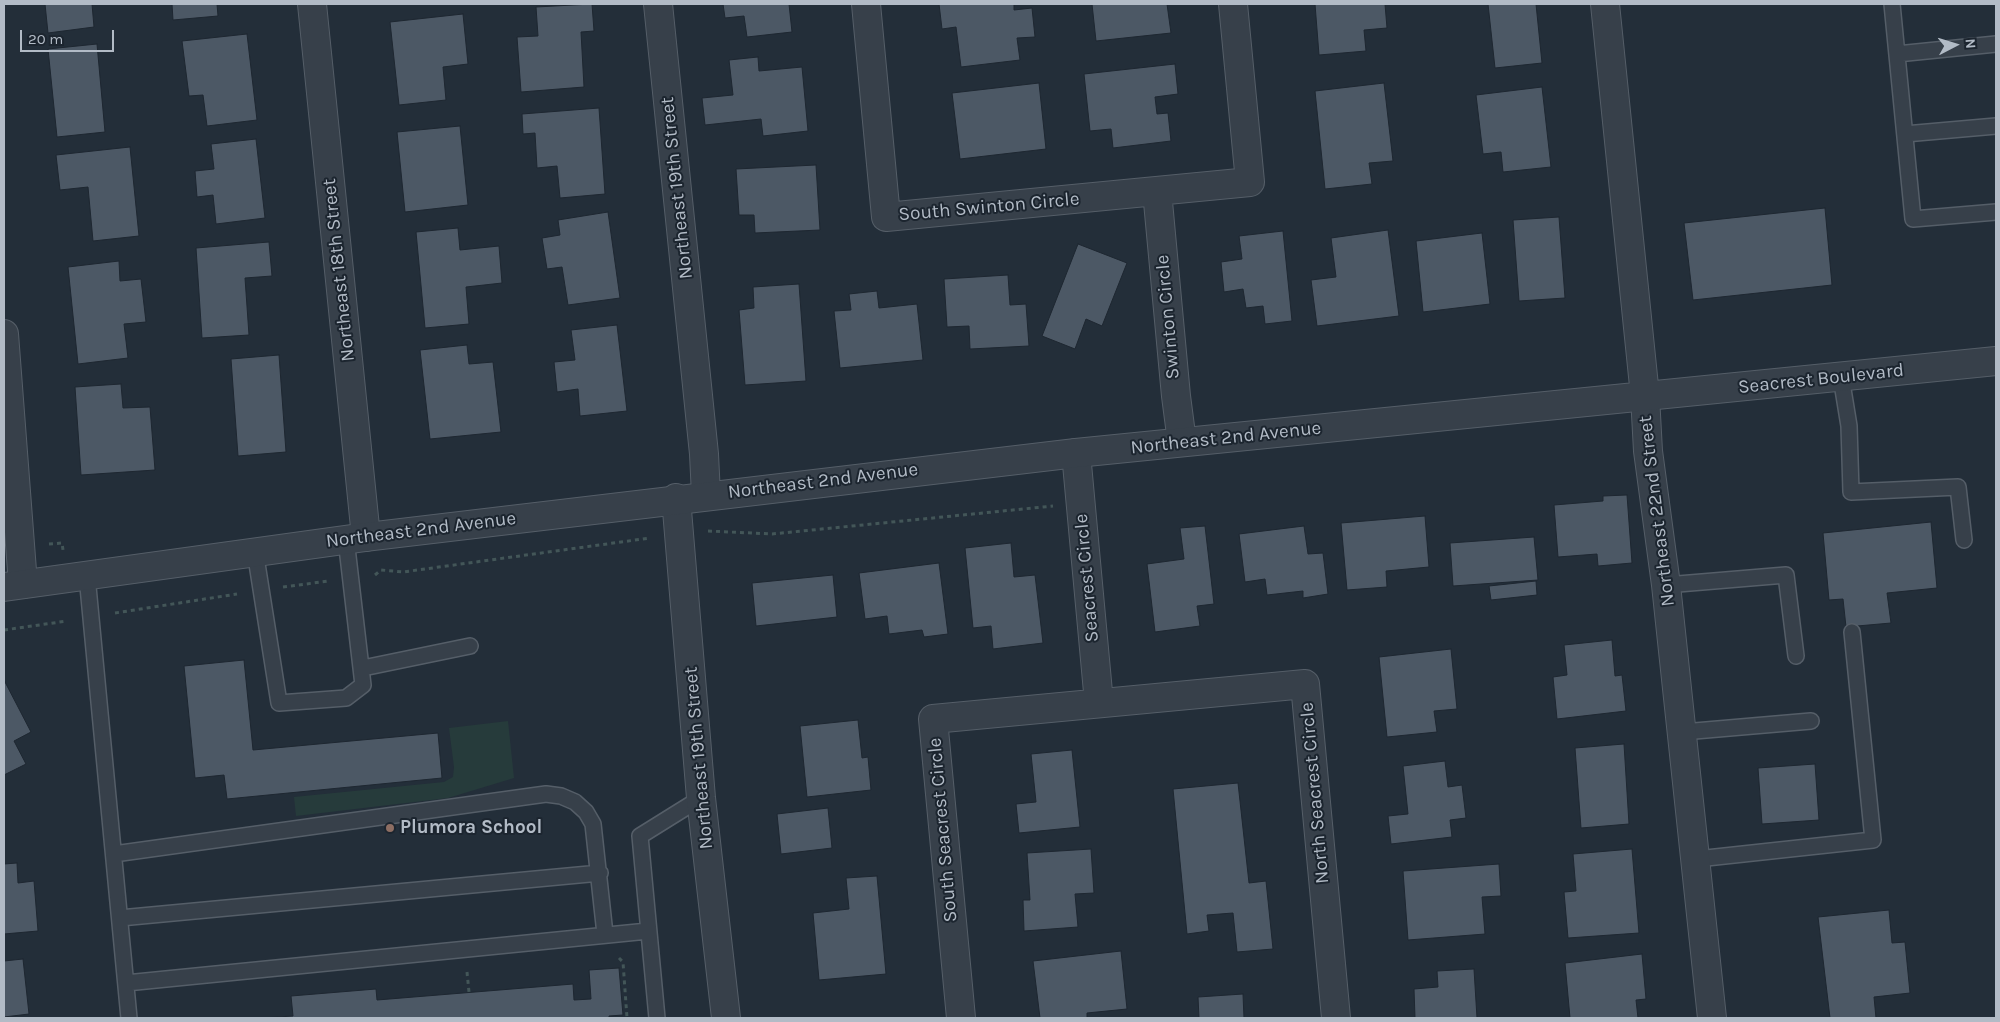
<!DOCTYPE html>
<html>
<head>
<meta charset="utf-8">
<style>
	body { margin:0 }
	#map { position:relative; width:2000px; height:1022px; overflow:hidden; background:#232e39; font-family:Karla,sans-serif }
	canvas { display:block }
	.frame { position:absolute; inset:0; border:5px solid #b2bbc6; pointer-events:none }
	.north { position:absolute; left:1930px; top:20px; width:50px; height:50px; -webkit-text-stroke:4px #1c252f; paint-order:stroke; rotate:85deg; font-size:14px; font-weight:700; line-height:20px; text-align:center; color:#b2bbc6 }
	.north::after { content:''; display:block; margin:auto; width:18px; height:22px; background:#b2bbc6; clip-path:polygon(50% 0,100% 100%,50% 72%,0 100%) }
	.scale { position:absolute; left:20px; top:30px; width:94px; height:22px; box-sizing:border-box; border:2px solid #b2bbc6; border-top:0; padding-left:6px; font-size:15px; line-height:18px; white-space:nowrap; color:#b2bbc6; -webkit-text-stroke:4px #1c252f; paint-order:stroke }
</style>
</head>
<body>
<div id="map">
<canvas width="2000" height="1022"></canvas>
<div class="frame"></div>
<div class="north">N</div>
<div class="scale">20 m</div>
</div>
<script>
const c = document.querySelector('canvas').getContext('2d');
c.lineJoin = 'round';
function fill(path, color) {
  c.fillStyle = color;
  c.fill(path, 'evenodd');
}
function shape(rows) {
  const path = new Path2D();
  for (const r of rows) {
    path.moveTo(r[0], r[1]);
    for (let i = 2; i < r.length; i += 2) path.lineTo(r[i], r[i + 1]);
  }
  return path;
}
function strokePath(path, color, width, dash) {
  c.strokeStyle = color;
  c.lineWidth = width;
  c.lineCap = dash ? 'butt' : 'round';
  c.setLineDash(dash || []);
  c.stroke(path);
}
function drawText(font, color, halo, rows, align = 'center') {
  c.font = font + ' Karla,sans-serif';
  c.lineWidth = 4;
  c.setLineDash([]);
  c.textBaseline = 'middle';
  c.strokeStyle = halo;
  c.fillStyle = color;
  for (const [text, x, y, turn = 0] of rows) {
    c.save();
    c.translate(x, y);
    c.rotate((+turn || 0) * Math.PI / 180);
    c.textAlign = isNaN(turn) ? turn : align;
    if (halo) c.strokeText(text, 0, 0);
    c.fillText(text, 0, 0);
    c.restore();
  }
}
const green = shape([
	[508,721,514,778,448,798,296,816,294,797,444,782,453,777,454,767,449,728]
]);
const building = shape([
	[45,4,92,4,94,27,48,33,45,4],
	[172,4,217,4,218,16,173,20,172,4],
	[592,4,594,31,581,32,584,87,521,92,517,37,538,36,536,7,592,4],
	[723,4,789,4,792,32,747,37,744,16,725,18,723,4],
	[939,4,1014,4,1014,10,1032,8,1035,37,1017,38,1020,60,961,67,956,27,942,29,939,4],
	[1092,4,1167,4,1171,33,1096,41,1092,4],
	[1315,4,1385,4,1387,28,1364,30,1366,51,1319,55,1315,4],
	[1488,4,1536,4,1542,63,1495,68,1488,4],
	[463,14,468,64,443,67,446,100,399,105,390,22,463,14],
	[247,34,257,120,207,126,203,95,189,96,182,41,247,34],
	[97,44,105,132,57,137,48,49,97,44],
	[758,57,759,71,802,67,808,131,763,136,761,119,705,125,702,98,733,95,729,60,758,57],
	[1175,64,1178,94,1155,97,1157,114,1168,113,1171,141,1113,148,1111,129,1090,131,1084,74,1175,64],
	[1039,83,1046,149,960,159,952,93,1039,83],
	[1384,83,1393,161,1369,163,1372,184,1325,189,1315,91,1384,83],
	[1542,87,1551,167,1503,172,1501,152,1483,154,1476,95,1542,87],
	[599,108,605,194,560,198,557,166,537,168,535,133,523,134,522,114,599,108],
	[460,126,468,205,405,212,397,132,460,126],
	[256,139,265,218,216,224,213,195,197,197,195,171,214,169,211,144,256,139],
	[130,147,139,236,93,241,88,187,60,190,56,155,130,147],
	[816,165,820,230,755,233,754,215,739,215,736,169,816,165],
	[1825,208,1832,285,1693,300,1684,223,1825,208],
	[608,212,620,298,568,305,562,267,547,269,542,238,560,235,558,220,608,212],
	[1559,217,1565,298,1519,301,1513,220,1559,217],
	[458,228,460,250,499,246,502,283,466,287,469,324,425,328,416,232,458,228],
	[1388,230,1399,316,1317,326,1311,280,1336,277,1331,238,1388,230],
	[1283,231,1292,321,1265,324,1263,306,1246,308,1243,289,1224,292,1221,262,1242,259,1239,236,1283,231],
	[1482,233,1490,304,1423,312,1416,241,1482,233],
	[269,242,272,276,245,278,249,335,202,338,196,248,269,242],
	[1078,244,1127,263,1102,326,1086,319,1075,349,1042,336,1078,244],
	[119,261,120,281,141,279,146,322,124,324,128,358,78,364,68,267,119,261],
	[1008,275,1010,305,1026,304,1029,346,970,349,969,326,947,327,944,279,1008,275],
	[799,284,806,381,745,385,739,310,754,308,753,287,799,284],
	[877,291,879,308,917,304,923,360,840,368,834,311,851,310,849,294,877,291],
	[617,325,627,411,580,416,578,389,557,392,554,362,575,360,571,330,617,325],
	[467,345,469,364,493,362,501,432,430,439,420,350,467,345],
	[279,355,286,452,238,456,231,359,279,355],
	[121,384,123,408,150,407,155,470,81,475,75,387,121,384],
	[1627,495,1632,563,1598,566,1597,554,1558,557,1554,505,1603,501,1603,496,1627,495],
	[1425,516,1429,567,1386,571,1387,587,1347,590,1341,523,1425,516],
	[1931,522,1937,588,1887,593,1891,623,1846,627,1843,599,1829,600,1823,533,1931,522],
	[1205,526,1214,604,1197,606,1200,626,1155,632,1147,564,1184,559,1180,528,1205,526],
	[1304,526,1308,554,1323,553,1328,594,1303,598,1303,591,1267,595,1265,579,1245,582,1239,534,1304,526],
	[1534,537,1538,580,1453,586,1450,543,1534,537],
	[1011,543,1014,577,1035,575,1043,643,993,649,991,626,973,628,965,548,1011,543],
	[939,563,948,634,924,637,922,630,889,634,887,616,865,619,859,573,939,563],
	[833,575,837,617,756,626,752,583,833,575],
	[1536,581,1537,595,1491,600,1489,586,1536,581],
	[1612,640,1615,676,1622,675,1626,711,1557,719,1553,677,1567,675,1564,645,1612,640],
	[1451,649,1457,709,1434,711,1437,732,1387,737,1379,657,1451,649],
	[244,660,253,750,438,733,442,778,227,799,224,775,195,778,184,666,244,660],
	[4,680,31,732,14,741,26,764,4,775,4,680],
	[858,720,862,758,868,757,871,790,807,797,800,726,858,720],
	[1624,744,1629,824,1581,828,1575,748,1624,744],
	[1072,750,1080,827,1019,833,1016,804,1036,802,1031,754,1072,750],
	[1445,761,1448,787,1462,785,1466,818,1450,820,1452,837,1391,844,1388,816,1408,814,1403,766,1445,761],
	[1815,764,1819,820,1762,824,1758,768,1815,764],
	[1238,783,1249,883,1266,881,1273,949,1237,952,1233,913,1207,915,1209,931,1187,934,1173,789,1238,783],
	[828,808,832,848,781,854,777,814,828,808],
	[1091,849,1094,893,1075,894,1078,927,1024,931,1023,900,1030,900,1027,853,1091,849],
	[1632,849,1639,933,1568,938,1564,892,1576,891,1573,854,1632,849],
	[17,863,18,883,34,881,38,931,4,934,4,864,17,863],
	[1499,864,1501,896,1482,897,1485,934,1408,940,1403,871,1499,864],
	[877,876,886,974,819,980,813,913,849,909,846,878,877,876],
	[1889,910,1892,943,1905,942,1910,993,1874,997,1876,1018,1830,1018,1818,917,1889,910],
	[1121,951,1127,1009,1087,1013,1087,1018,1040,1018,1033,961,1121,951],
	[1642,954,1646,999,1636,1000,1638,1018,1570,1018,1565,963,1642,954],
	[23,959,29,1014,4,1017,4,961,23,959],
	[619,968,623,1015,609,1016,609,1018,262,1018,293,1016,291,996,376,989,377,1000,573,984,574,1000,591,999,589,970,619,968],
	[1474,969,1477,1018,1415,1018,1414,989,1438,987,1437,971,1474,969],
	[1243,994,1244,1018,1199,1018,1198,997,1243,994]
]);
const path = shape([
	[708,531,772,534,1053,506],
	[49,544,62,543,63,550],
	[375,575,381,570,403,572,650,538],
	[283,587,329,581],
	[115,613,237,594],
	[4,630,67,621],
	[619,958,623,962,627,1018],
	[467,972,469,992]
]);
const service = shape([
	[1892,4,1913,219,1996,212],
	[1897,54,1996,44],
	[1905,134,1996,126],
	[1841,377,1849,426,1851,492,1958,487,1964,540],
	[255,551,279,703,346,698,363,685,346,539],
	[87,576,129,1018],
	[1666,585,1786,575,1796,656],
	[363,668,470,646],
	[1683,732,1811,721],
	[114,854,546,794,561,796,575,802,586,812,593,824,605,934],
	[1697,859,1873,840,1852,632],
	[120,918,600,873],
	[126,983,648,931],
	[657,1018,640,836,701,798]
]);
const minor = shape([
	[312,4,366,537],
	[658,4,704,454,706,495],
	[866,4,886,217,1250,182,1233,4],
	[1157,191,1176,396,1182,442],
	[4,334,23,584],
	[1645,396,1648,451,1666,585,1712,1018],
	[1076,453,1099,703],
	[676,498,701,798,726,1018],
	[961,1018,933,719,1305,684,1336,1018]
]);
const tertiary = shape([
	[1605,4,1645,396],
	[4,587,366,537,1076,453,1996,361]
]);
const markers = [
	[390,828,5,"#8d6e63"]
];
const streetNames = [
	["Northeast 19th Street",677,188,-96],
	["South Swinton Circle",989,207,-5],
	["Northeast 18th Street",339,270,-96],
	["Swinton Circle",1168,317,-95],
	["Seacrest Boulevard",1821,379,-6],
	["Northeast 2nd Avenue",1226,438,-6],
	["Northeast 2nd Avenue",823,481,-7],
	["Northeast 22nd Street",1657,511,-97],
	["Northeast 2nd Avenue",421,530,-7],
	["Seacrest Circle",1087,578,-95],
	["Northeast 19th Street",699,758,-95],
	["North Seacrest Circle",1315,793,-95],
	["South Seacrest Circle",943,830,-95]
];
const poiNames = [
	["Plumora School",400,828]
];
fill(green, '#263b3b');
fill(building, '#4c5865');
strokePath(building, '#1e2731', 1);
strokePath(service, '#555e68', 18);
strokePath(minor, '#555e68', 30);
strokePath(tertiary, '#555e68', 30);
strokePath(path, '#435658', 3, [4, 4]);
strokePath(service, '#37404a', 15);
strokePath(minor, '#37404a', 28);
strokePath(tertiary, '#37404a', 28);
for (const [x, y, r, color] of markers) {
  const dot = new Path2D();
  dot.arc(x, y, r, 0, 2 * Math.PI);
  c.fillStyle = color;
  c.fill(dot);
  strokePath(dot, '#1c252f', 2);
}
drawText('19px', '#b2bbc6', '#1c252f', streetNames);
drawText('bold 19px', '#b2bbc6', '#1c252f', poiNames, 'left');
</script>
</body>
</html>
